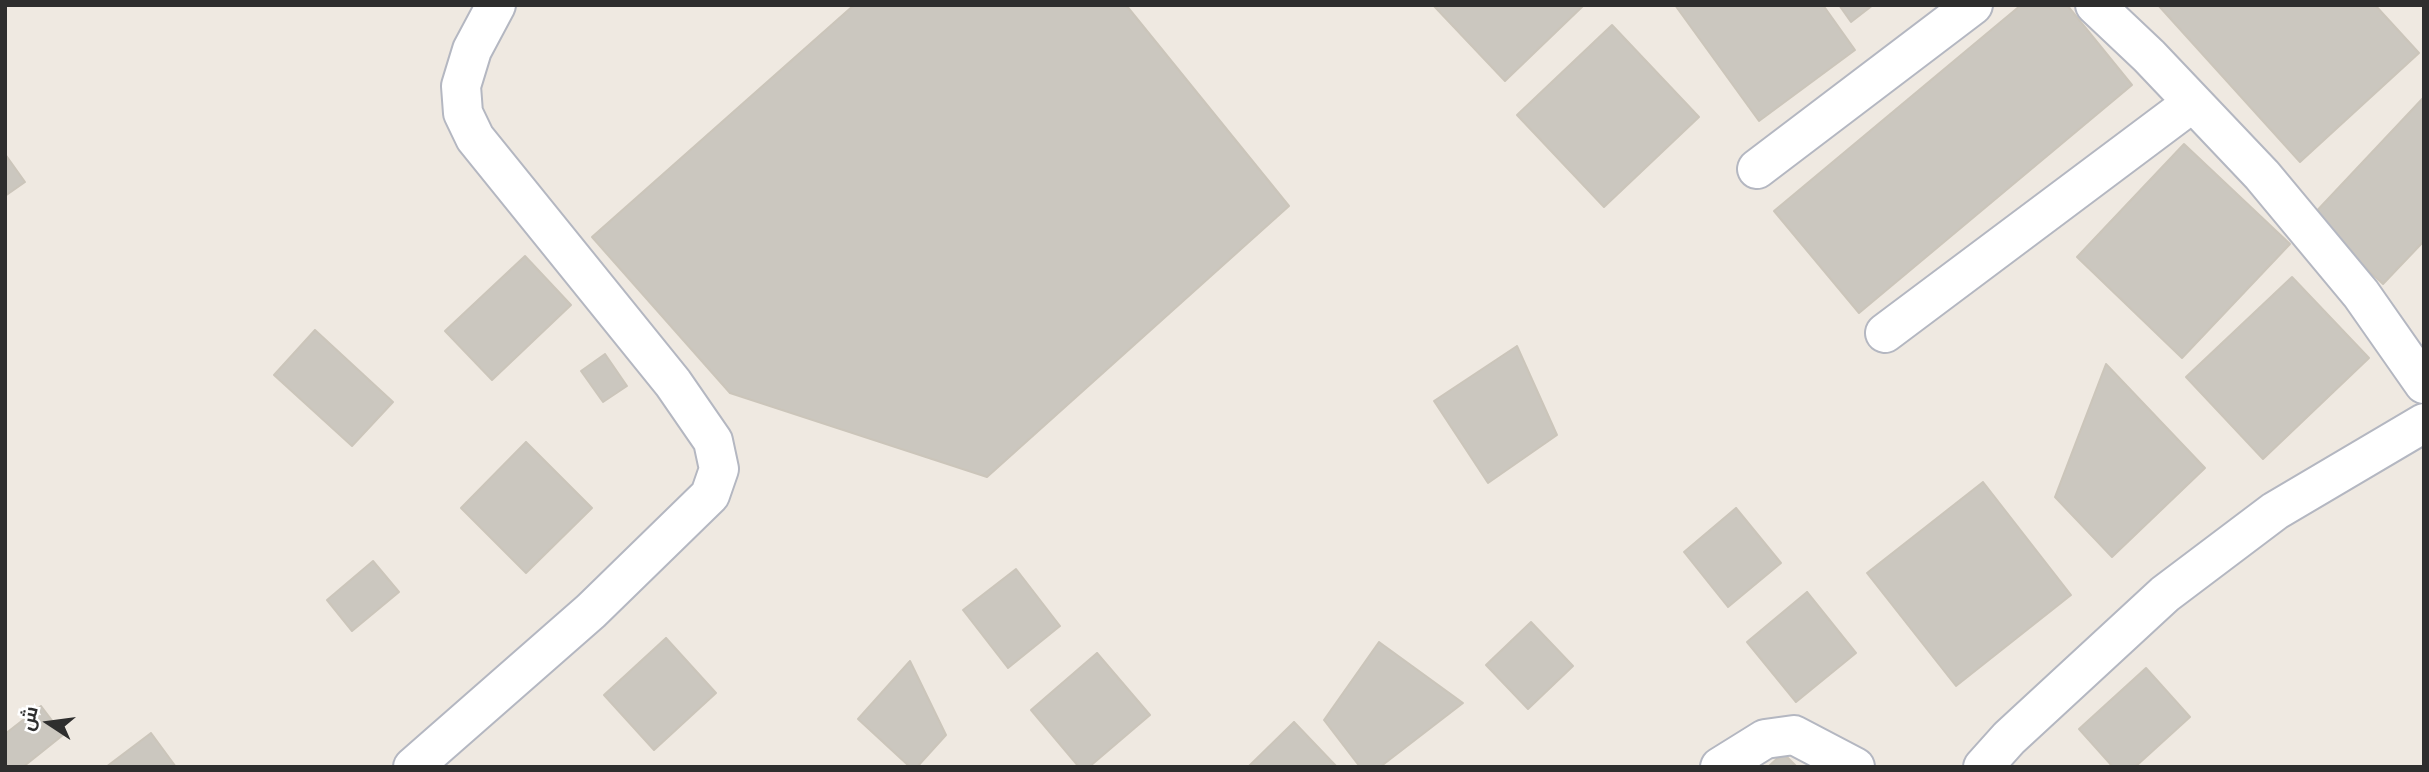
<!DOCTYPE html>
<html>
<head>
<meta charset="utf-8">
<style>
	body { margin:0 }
	#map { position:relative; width:2429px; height:772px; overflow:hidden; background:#efe9e1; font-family:Commissioner,Cairo,sans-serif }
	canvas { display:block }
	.frame { position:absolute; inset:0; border:7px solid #2e2e2e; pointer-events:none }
	.north { position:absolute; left:14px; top:688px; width:70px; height:70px; -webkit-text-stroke:5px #fff; paint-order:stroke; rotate:283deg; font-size:19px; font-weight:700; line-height:28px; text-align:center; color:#2e2e2e }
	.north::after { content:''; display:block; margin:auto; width:24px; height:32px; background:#2e2e2e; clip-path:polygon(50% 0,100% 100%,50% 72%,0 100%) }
</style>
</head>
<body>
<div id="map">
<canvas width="2429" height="772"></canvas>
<div class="frame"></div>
<div class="north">ش</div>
</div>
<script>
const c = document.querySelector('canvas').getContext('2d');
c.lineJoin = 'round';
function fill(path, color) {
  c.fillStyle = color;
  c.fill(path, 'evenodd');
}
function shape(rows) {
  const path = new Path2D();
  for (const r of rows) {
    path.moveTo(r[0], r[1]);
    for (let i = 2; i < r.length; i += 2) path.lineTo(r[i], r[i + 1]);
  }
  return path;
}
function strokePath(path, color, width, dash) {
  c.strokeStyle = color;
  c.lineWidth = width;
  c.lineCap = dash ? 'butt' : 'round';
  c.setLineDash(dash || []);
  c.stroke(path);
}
const building = shape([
	[854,5,1126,5,1289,206,987,477,730,393,592,237,854,5],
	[1433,5,1584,5,1505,81,1433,5],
	[1675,5,1823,5,1855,50,1759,121,1675,5],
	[1839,5,1873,5,1851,22,1839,5],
	[2021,5,2067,5,2132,85,1859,313,1774,211,2021,5],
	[2158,5,2375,5,2419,53,2300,162,2158,5],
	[1612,25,1699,117,1604,207,1517,115,1612,25],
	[2424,97,2424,241,2383,284,2311,217,2424,97],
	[2184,144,2290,244,2182,358,2077,257,2184,144],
	[5,154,25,182,5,196,5,154],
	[525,256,571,305,492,380,445,331,525,256],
	[2292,277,2369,358,2263,459,2186,377,2292,277],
	[315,330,393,402,352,446,274,375,315,330],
	[1517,346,1557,435,1488,483,1434,401,1517,346],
	[605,354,627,386,603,402,581,371,605,354],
	[2106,364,2205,468,2112,557,2055,497,2106,364],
	[526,442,592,508,526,573,461,508,526,442],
	[1983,482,2071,595,1956,686,1867,573,1983,482],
	[1736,508,1781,563,1728,607,1684,552,1736,508],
	[373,561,399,592,352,631,327,600,373,561],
	[1016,569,1060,626,1008,668,963,610,1016,569],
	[1807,592,1856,653,1796,702,1747,642,1807,592],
	[1531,622,1573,666,1528,709,1486,665,1531,622],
	[666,638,716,693,654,750,604,695,666,638],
	[1379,642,1463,703,1380,767,1360,767,1324,720,1379,642],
	[1097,653,1150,715,1089,767,1079,767,1031,710,1097,653],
	[910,661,946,735,917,767,910,767,858,719,910,661],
	[2146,668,2190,717,2135,767,2113,767,2079,729,2146,668],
	[41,706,63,735,23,767,5,767,5,734,41,706],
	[1294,722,1337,767,1248,767,1294,722],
	[151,733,176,767,106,767,151,733],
	[1783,753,1797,767,1768,767,1783,753]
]);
const minor = shape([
	[2095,5,2149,56,2262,175,2361,294,2424,384],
	[1757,169,1973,5],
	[1885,333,2192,103],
	[413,767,591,611,710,495,719,469,713,441,673,383,475,138,463,113,461,86,472,50,496,5],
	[1720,767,1765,739,1794,735,1855,767],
	[1983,767,2009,738,2165,594,2275,511,2424,423]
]);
fill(building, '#cbc7bf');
strokePath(building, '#cbc5ba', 2);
strokePath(minor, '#b4b7c1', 42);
strokePath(minor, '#fff', 38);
</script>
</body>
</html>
